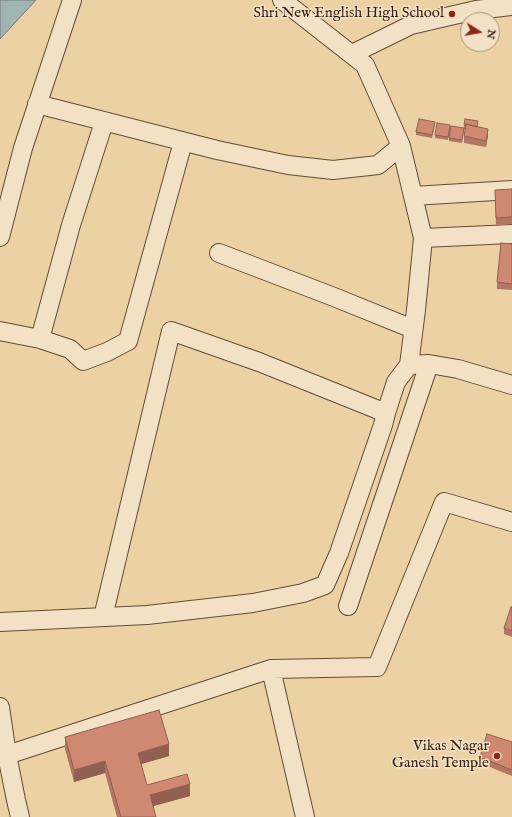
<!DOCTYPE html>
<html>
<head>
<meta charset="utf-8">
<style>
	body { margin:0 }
	#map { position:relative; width:512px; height:817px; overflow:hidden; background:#ebd1a4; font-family:"IM FELL English",serif }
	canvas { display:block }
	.north { position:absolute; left:460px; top:12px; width:40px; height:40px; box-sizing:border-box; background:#f2e1c4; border:1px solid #a6937d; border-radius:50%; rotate:101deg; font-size:11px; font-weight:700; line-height:16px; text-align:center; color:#351f12 }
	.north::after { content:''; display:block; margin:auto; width:14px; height:18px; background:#8f2418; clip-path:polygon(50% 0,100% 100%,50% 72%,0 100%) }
</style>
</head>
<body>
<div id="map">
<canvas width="512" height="817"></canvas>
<div class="north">N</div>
</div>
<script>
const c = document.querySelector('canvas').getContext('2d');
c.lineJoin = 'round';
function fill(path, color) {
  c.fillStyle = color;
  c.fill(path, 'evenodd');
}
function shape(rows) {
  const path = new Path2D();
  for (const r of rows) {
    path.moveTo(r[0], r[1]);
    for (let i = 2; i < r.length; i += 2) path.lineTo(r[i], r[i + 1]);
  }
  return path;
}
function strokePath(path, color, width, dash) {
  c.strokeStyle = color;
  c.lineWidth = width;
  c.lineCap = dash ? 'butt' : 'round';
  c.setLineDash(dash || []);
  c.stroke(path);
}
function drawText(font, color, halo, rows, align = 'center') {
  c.font = font + ' "IM FELL English",serif';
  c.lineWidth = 3;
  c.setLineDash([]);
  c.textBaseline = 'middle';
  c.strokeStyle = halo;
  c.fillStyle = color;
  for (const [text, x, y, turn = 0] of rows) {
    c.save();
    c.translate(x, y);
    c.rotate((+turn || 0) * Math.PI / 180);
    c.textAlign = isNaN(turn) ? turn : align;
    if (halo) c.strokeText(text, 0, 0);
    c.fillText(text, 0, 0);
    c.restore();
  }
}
const water = shape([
	[0,0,36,0,0,39,0,0]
]);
const street = shape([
	[282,0,365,65,401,146,423,238,416,310,409,365],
	[352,54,411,25,476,10,512,6],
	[37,104,217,150,288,165,333,170,378,165,401,146],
	[413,196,512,190],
	[0,237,23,148,72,0],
	[423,238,512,234],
	[219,253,334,297,413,329],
	[0,331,40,339,70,349,83,361,107,352,128,341,183,142],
	[40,339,71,225,104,122],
	[348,606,429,364,458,369,512,385],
	[103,617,171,331,259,362,386,413],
	[0,622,147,615,253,603,303,593,325,585,339,553,383,425,386,413,396,382,409,365,429,364],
	[271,669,305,817],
	[0,707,7,755,16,800,20,817],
	[7,755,271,669,377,667,444,502,512,522]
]);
const wall = shape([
	[478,124,477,127,488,135,486,147,464,143,464,136,465,129,464,129,462,143,449,141,449,138,464,127,464,125],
	[435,125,432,138,416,135,416,132],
	[450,129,448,140,435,138,435,135],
	[512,189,512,224,496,225,495,190],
	[512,244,512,290,497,289,497,282],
	[512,607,512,637,504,634,504,628],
	[65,737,169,756,141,764,147,785,190,796,153,806,156,817,117,817,105,773,74,782,65,749],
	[512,742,512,776,480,763,480,757]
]);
const shadedWall = shape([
	[488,129,488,135,486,147,486,141],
	[169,744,169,756,138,765,138,753],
	[105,761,105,773,74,782,74,770],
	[190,784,190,796,150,807,150,795]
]);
const building = shape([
	[419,119,435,122,432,135,416,132,419,119],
	[465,119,478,121,477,127,466,124,466,126,464,125,465,119],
	[437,123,450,125,448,137,435,135,437,123],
	[466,124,488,129,486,141,464,136,466,124],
	[451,126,464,128,462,140,449,138,451,126],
	[512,189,512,217,496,218,495,190,512,189],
	[501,243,512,244,512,284,497,282,501,243],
	[511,607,512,607,512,631,504,628,511,607],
	[159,710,169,744,138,753,147,785,187,774,190,784,150,795,156,817,121,817,105,761,74,770,65,737,159,710],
	[487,734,512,742,512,770,480,757,487,734]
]);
const markers = [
	[452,14,4,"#8f2418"],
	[497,756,4,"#8f2418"]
];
const poiNames = [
	["Shri New English High School",444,14],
	["Vikas Nagar",489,747],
	["Ganesh Temple",489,764]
];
fill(water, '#9fb4b3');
strokePath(water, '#757873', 1);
strokePath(street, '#624c36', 20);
strokePath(street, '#f2e1c4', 18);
fill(wall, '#b27663');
fill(shadedWall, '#916050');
fill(building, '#cf8973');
strokePath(building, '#916050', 1);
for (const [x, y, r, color] of markers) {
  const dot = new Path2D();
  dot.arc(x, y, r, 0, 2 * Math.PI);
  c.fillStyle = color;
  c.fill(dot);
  strokePath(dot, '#f2e1c4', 1.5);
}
drawText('15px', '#351f12', '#f2e1c4', poiNames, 'right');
</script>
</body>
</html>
